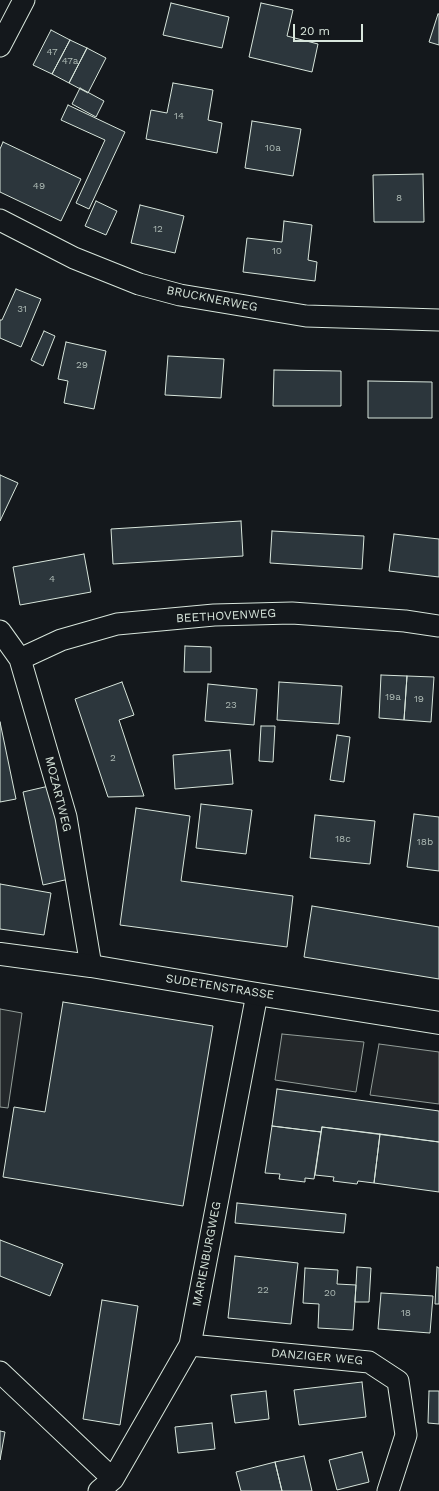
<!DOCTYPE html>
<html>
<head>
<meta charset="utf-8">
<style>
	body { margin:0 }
	#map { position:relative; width:439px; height:1491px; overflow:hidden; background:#14181c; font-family:"Work Sans",sans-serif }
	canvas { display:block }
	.scale { position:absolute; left:293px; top:24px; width:70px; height:18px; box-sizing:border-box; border:2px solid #d8e6dc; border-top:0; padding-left:5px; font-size:12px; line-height:14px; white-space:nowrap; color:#d8e6dc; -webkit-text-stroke:3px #14181c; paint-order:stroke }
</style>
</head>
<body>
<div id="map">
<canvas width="439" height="1491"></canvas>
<div class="scale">20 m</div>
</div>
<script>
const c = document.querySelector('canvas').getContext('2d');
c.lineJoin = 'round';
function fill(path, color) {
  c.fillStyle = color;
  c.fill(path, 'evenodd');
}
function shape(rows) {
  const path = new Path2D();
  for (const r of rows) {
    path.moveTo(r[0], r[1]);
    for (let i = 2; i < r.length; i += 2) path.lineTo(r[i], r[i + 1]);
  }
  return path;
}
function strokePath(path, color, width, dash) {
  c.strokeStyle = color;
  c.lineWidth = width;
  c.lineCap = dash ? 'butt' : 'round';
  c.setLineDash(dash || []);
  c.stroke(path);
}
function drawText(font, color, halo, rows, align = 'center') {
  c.font = font + ' "Work Sans",sans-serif';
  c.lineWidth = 3;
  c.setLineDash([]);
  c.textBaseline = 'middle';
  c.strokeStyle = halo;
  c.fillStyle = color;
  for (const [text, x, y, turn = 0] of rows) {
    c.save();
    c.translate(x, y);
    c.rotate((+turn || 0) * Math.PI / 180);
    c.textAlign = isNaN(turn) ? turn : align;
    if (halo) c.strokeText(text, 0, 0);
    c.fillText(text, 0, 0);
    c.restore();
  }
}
const parking = shape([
	[0,1009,22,1013,8,1108,0,1107,0,1009],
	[282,1034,364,1042,356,1092,275,1080,282,1034],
	[379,1044,439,1052,439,1104,370,1095,379,1044]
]);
const building = shape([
	[171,3,229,17,222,48,163,35,171,3],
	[261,3,293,10,287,36,318,44,312,72,249,57,261,3],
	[438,14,439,14,439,45,429,42,438,14],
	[51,30,70,40,52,74,33,65,51,30],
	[70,40,87,48,69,83,52,74,70,40],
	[87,48,106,58,88,93,69,83,87,48],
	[173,83,213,90,208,120,222,123,217,153,146,139,151,110,167,113,173,83],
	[80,88,104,101,96,117,72,104,80,88],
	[68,105,125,132,89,209,76,203,105,140,61,120,68,105],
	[252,121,301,129,293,176,245,168,252,121],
	[3,142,81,179,61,221,0,192,0,149,3,142],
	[423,174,424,222,374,222,373,175,423,174],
	[96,201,117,211,106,235,85,226,96,201],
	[140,205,184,216,175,253,131,243,140,205],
	[284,221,312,225,308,260,317,262,315,281,243,272,247,238,282,242,284,221],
	[16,289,41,299,21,347,0,338,0,320,2,320,16,289],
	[44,331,55,336,43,366,31,360,44,331],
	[66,342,106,351,94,409,64,403,68,381,58,379,66,342],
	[168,356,224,359,221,398,165,395,168,356],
	[274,370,341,371,341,406,273,406,274,370],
	[368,381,432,382,432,418,368,418,368,381],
	[0,475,18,483,0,521,0,475],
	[241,521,243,556,113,564,111,529,241,521],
	[272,531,364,536,362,569,270,563,272,531],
	[394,534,439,539,439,577,389,571,394,534],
	[84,554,91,592,20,605,13,567,84,554],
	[185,646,211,647,211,672,184,672,185,646],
	[381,675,407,676,404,720,379,718,381,675],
	[407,676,434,677,431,722,404,720,407,676],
	[122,682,134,715,119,720,144,796,108,797,75,699,122,682],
	[279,682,342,686,339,724,277,720,279,682],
	[208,684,257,689,254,725,205,721,208,684],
	[0,722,16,799,0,802,0,722],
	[261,726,275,726,273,762,259,761,261,726],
	[337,735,350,737,344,782,330,780,337,735],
	[230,750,233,784,175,789,173,755,230,750],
	[49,786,69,879,43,885,23,792,49,786],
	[201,804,252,810,246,854,196,848,201,804],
	[136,808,190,816,181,881,293,896,287,947,120,925,136,808],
	[414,814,439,817,439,871,407,867,414,814],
	[315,815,375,821,370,864,310,858,315,815],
	[0,884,51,893,44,935,0,929,0,884],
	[312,906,439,927,439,979,304,957,312,906],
	[63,1002,213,1026,183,1206,3,1177,14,1107,45,1112,63,1002],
	[277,1089,439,1111,439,1142,322,1127,321,1132,272,1126,277,1089],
	[272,1126,321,1132,314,1179,305,1178,305,1182,279,1179,280,1174,265,1173,272,1126],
	[322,1127,380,1134,374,1183,358,1181,357,1184,333,1181,334,1177,315,1175,322,1127],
	[380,1134,439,1142,439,1192,374,1183,380,1134],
	[237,1203,346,1214,344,1233,235,1223,237,1203],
	[0,1240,63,1264,50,1296,0,1276,0,1240],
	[235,1256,298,1263,291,1324,228,1318,235,1256],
	[357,1267,371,1268,369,1302,355,1302,357,1267],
	[437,1267,439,1268,439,1304,435,1304,437,1267],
	[305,1268,338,1270,337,1284,356,1285,353,1330,318,1328,319,1304,303,1303,305,1268],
	[381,1293,433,1296,430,1333,378,1329,381,1293],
	[102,1300,138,1306,120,1425,83,1419,102,1300],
	[362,1382,366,1417,299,1425,294,1390,362,1382],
	[266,1391,269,1419,235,1423,231,1395,266,1391],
	[429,1391,439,1391,439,1424,428,1423,429,1391],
	[212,1423,215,1449,178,1453,175,1427,212,1423],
	[0,1431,5,1432,0,1460,0,1431],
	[362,1452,369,1482,337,1490,329,1460,362,1452],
	[304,1456,312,1491,282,1491,275,1462,304,1456],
	[275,1462,282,1491,241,1491,236,1472,275,1462]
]);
const street = shape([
	[0,46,24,0],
	[0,220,74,258,139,284,180,295,306,316,439,320],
	[0,631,20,659,66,817,91,966],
	[20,659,61,640,117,624,214,615,292,613,405,621,439,626],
	[190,1345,369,1362,398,1381,406,1435,388,1491],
	[0,1372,113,1479],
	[99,1491,113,1479,190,1345,257,994]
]);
const secondary = shape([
	[0,954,91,966,257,994,439,1023]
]);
const numberNames = [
	["47",52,52],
	["47a",70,61],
	["14",179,116],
	["10a",273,148],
	["49",39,186],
	["8",399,198],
	["12",158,229],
	["10",277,251],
	["31",22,309],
	["29",82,365],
	["4",52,579],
	["19a",393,697],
	["19",419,699],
	["23",231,705],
	["2",113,758],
	["18c",343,839],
	["18b",425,842],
	["22",263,1290],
	["20",330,1293],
	["18",406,1313]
];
const streetNames = [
	["BRUCKNERWEG",212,299,11],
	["BEETHOVENWEG",226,616,-3],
	["MOZARTWEG",58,794,76],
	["SUDETENSTRASSE",220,987,9],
	["MARIENBURGWEG",207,1254,-79],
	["DANZIGER WEG",317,1357,5]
];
fill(parking, '#24282b');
strokePath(parking, '#939e99', 1);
fill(building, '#2c363c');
strokePath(building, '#d8e6dc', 1);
strokePath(street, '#d8e6dc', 23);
strokePath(secondary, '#d8e6dc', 24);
strokePath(street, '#14181c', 21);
strokePath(secondary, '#14181c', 22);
drawText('10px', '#adbab4', null, numberNames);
drawText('12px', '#d8e6dc', '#14181c', streetNames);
</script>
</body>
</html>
